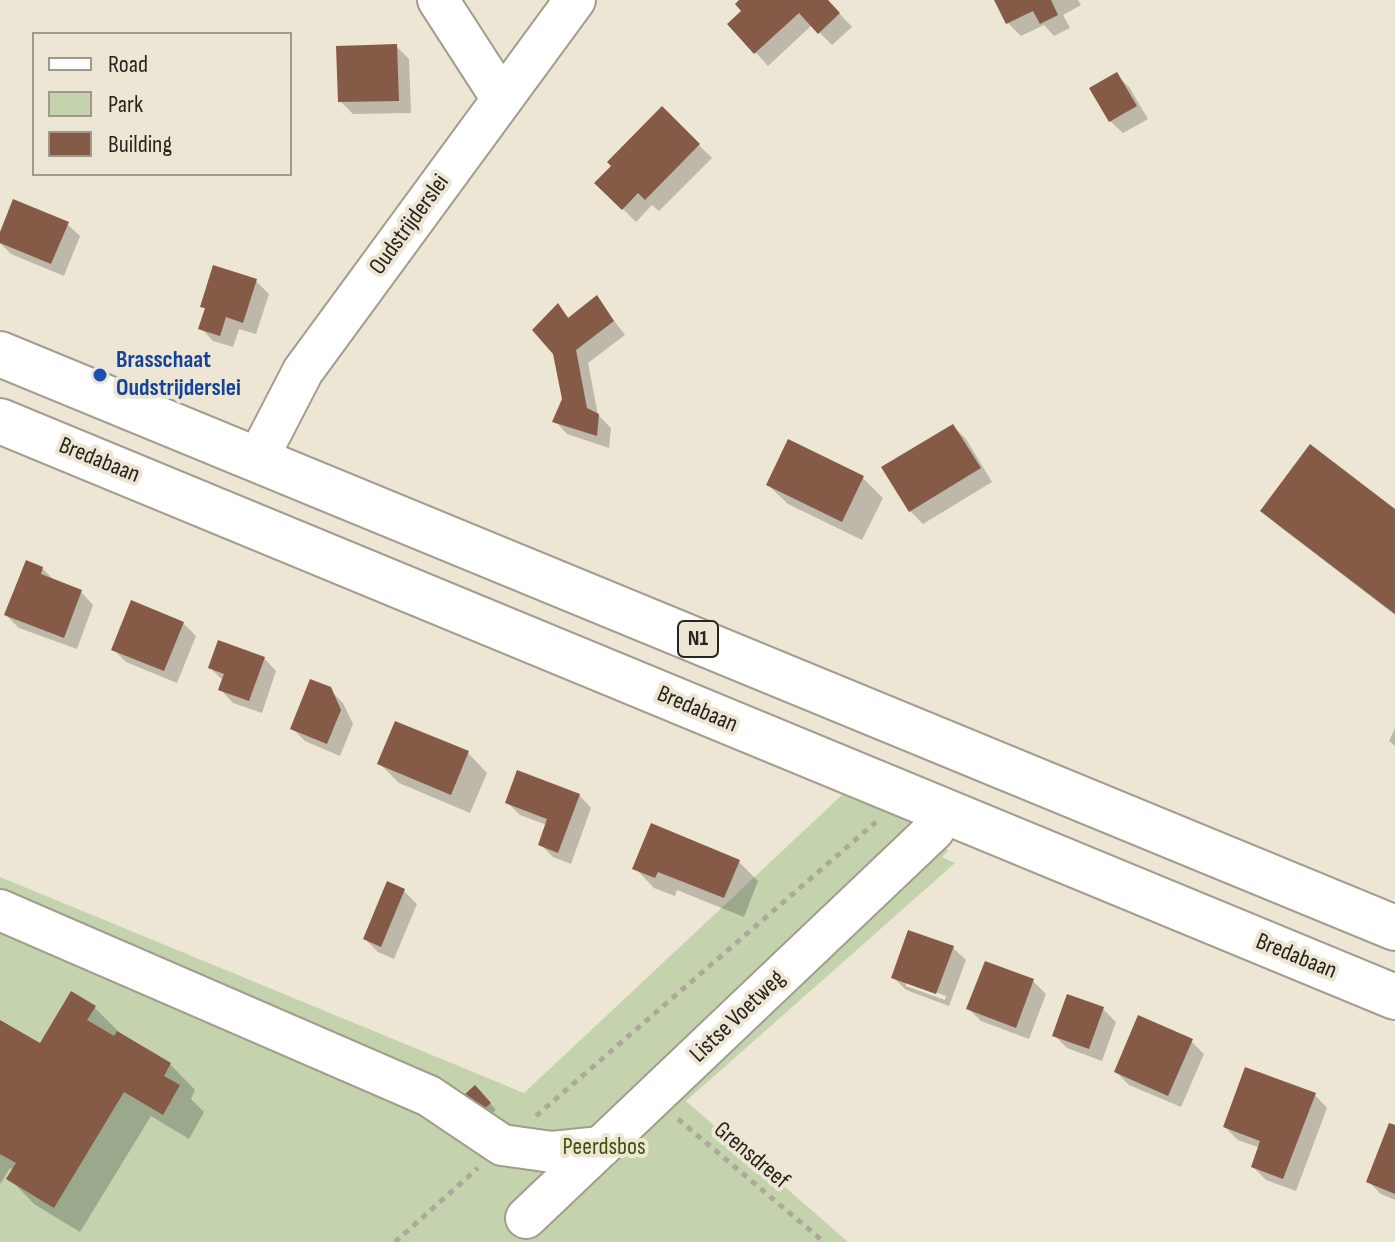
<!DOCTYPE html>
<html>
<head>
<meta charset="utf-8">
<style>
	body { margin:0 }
	#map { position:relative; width:1395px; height:1242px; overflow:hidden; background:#ede6d4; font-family:"Sofia Sans Condensed",sans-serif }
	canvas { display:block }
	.legend { position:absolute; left:32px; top:32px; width:260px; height:144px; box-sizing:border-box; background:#ede6d4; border:2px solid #9e998c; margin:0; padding:10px 14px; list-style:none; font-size:24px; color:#28251f }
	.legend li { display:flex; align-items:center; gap:16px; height:40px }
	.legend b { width:40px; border:2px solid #9e998c }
</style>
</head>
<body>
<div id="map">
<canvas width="1395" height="1242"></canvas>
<ul class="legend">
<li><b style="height:10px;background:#fff"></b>Road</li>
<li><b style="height:22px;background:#c4d2ae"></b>Park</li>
<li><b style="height:22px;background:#855a46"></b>Building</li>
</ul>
</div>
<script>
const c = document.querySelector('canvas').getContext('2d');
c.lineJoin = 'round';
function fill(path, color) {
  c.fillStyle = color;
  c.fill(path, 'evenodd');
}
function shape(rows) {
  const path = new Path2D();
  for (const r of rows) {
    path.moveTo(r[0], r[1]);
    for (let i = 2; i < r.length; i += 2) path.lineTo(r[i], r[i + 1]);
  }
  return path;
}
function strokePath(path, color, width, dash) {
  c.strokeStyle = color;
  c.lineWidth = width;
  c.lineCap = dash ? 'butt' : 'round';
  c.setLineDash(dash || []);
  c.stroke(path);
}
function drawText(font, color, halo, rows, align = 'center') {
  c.font = font + ' "Sofia Sans Condensed",sans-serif';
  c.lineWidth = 8;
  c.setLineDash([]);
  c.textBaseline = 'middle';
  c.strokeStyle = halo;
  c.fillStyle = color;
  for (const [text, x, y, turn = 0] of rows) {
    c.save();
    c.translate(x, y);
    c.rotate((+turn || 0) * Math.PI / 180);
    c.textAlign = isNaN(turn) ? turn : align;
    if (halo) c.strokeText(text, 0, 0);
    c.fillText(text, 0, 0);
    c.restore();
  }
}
const green = shape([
	[842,795,934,830,948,851,942,857,955,863,686,1101,848,1242,0,1242,0,877,524,1093]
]);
const shadow = shape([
	[742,0,827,0,852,27,832,45,812,25,768,66,730,24,744,11],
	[996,0,1078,0,1081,5,1063,15,1070,28,1054,36,1044,25,1021,36,1008,23],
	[396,46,409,59,411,113,353,114,340,101],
	[1116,74,1129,87,1148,119,1123,133,1110,121],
	[662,109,712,158,659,211,652,205,636,222,597,183],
	[67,224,80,236,64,276,11,254,0,243,0,238],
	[256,281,269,294,256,334,239,329,233,347,213,341,201,328,206,310,202,306],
	[597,298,625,335,588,363,598,415,611,428,609,448,567,434,555,421,564,400,558,306,570,319],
	[953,426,966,439,992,482,923,524,910,511],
	[789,442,863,478,883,498,862,540,788,504,768,485],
	[1263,510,1395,511,1395,615,1275,523],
	[42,568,55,581,81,592,93,605,77,649,19,628,6,615],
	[183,623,196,636,177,683,126,662,113,649],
	[264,658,276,671,262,713,233,703,221,690,224,681,210,668],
	[329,689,343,703,353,724,340,756,305,741,292,728],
	[1395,728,1395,746,1389,741],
	[468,753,487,773,470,813,399,783,380,764],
	[579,795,591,808,571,864,553,857,540,844,547,825,520,815,507,802],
	[739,862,758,881,744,917,677,890,675,896,654,888,635,868],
	[404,891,417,904,394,959,378,952,365,939],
	[953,948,966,960,949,1006,906,990,894,978],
	[906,981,946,996,945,1000,906,986],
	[1033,981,1046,994,1029,1039,981,1021,969,1009],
	[94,1007,120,1033,170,1064,195,1090,191,1099,204,1112,189,1139,151,1116,80,1232,34,1204,9,1178,14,1170,10,1168,0,1184,0,1022,41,1046],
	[1103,1009,1116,1022,1102,1061,1067,1048,1054,1035],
	[1191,1041,1204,1054,1181,1107,1129,1085,1116,1072],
	[481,1093,496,1110,486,1118,481,1112],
	[1315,1095,1327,1108,1296,1191,1266,1180,1253,1167,1260,1148,1238,1140,1225,1127],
	[1395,1127,1395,1200,1381,1194,1368,1181]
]);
const building = shape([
	[739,0,828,0,840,13,818,34,799,13,754,54,727,24,741,11,735,4],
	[994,0,1051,0,1058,15,1040,24,1033,11,1006,24],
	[397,44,399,101,338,102,336,46],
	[1117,72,1137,106,1109,122,1089,88],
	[662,106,700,144,645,200,638,193,622,210,594,183,611,166,607,162],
	[13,199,69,222,51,264,0,243,0,232],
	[213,265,257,279,243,323,226,317,220,336,198,329,205,308,200,307],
	[597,295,614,321,576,350,587,408,599,414,597,436,552,422,562,399,553,354,532,330,558,303,568,318],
	[953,424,981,468,909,512,881,467],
	[788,439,864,476,842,522,766,485],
	[1310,444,1395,509,1395,614,1260,511],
	[26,560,43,567,41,574,82,590,64,638,4,615],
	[131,600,184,622,164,671,111,650],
	[218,640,265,657,249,701,218,690,224,674,208,668],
	[310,679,331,687,341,710,327,744,290,729],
	[395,721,469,751,451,795,377,764],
	[517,770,580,794,558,853,538,845,547,819,505,803],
	[651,823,740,860,724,898,658,872,655,878,632,869],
	[387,881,405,889,381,947,363,939],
	[908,930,954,946,936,994,891,978],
	[985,961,1034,979,1016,1028,966,1009],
	[71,991,96,1006,87,1020,114,1036,117,1031,171,1063,164,1076,180,1085,163,1115,124,1092,54,1208,6,1179,16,1163,0,1154,0,1020,40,1043],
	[1067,994,1104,1007,1089,1049,1052,1036],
	[1138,1015,1193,1039,1168,1096,1114,1072],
	[1245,1067,1316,1093,1283,1179,1251,1167,1260,1141,1223,1127],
	[475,1085,491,1103,479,1113,464,1095],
	[1389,1123,1395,1125,1395,1194,1366,1182]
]);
const path = shape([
	[536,1116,876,822],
	[678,1119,824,1242],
	[395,1242,478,1168]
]);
const minor = shape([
	[438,0,502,99],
	[258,458,303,371,575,0],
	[0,910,429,1096,502,1145,552,1152,601,1147],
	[526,1218,934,830,944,812]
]);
const major = shape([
	[0,354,1395,928],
	[0,421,1395,997]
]);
const markers = [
	[100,375,8,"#1a4fb4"]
];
const shields = [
	[698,639,40]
];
const shieldNames = [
	["N1",698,639]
];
const streetNames = [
	["Oudstrijderslei",410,225,-54],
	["Bredabaan",99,461,22],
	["Bredabaan",697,710,23],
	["Bredabaan",1296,957,22],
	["Listse Voetweg",738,1017,-44],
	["Grensdreef",751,1156,40]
];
const transitNames = [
	["Brasschaat",116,361],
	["Oudstrijderslei",116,389]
];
const parkNames = [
	["Peerdsbos",604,1148]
];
fill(green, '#c4d2ae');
fill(shadow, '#0003');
fill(building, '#855a46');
strokePath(minor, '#a39d8d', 44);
strokePath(major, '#a39d8d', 48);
strokePath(path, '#aea89a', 5, [6, 6]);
strokePath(minor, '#fff', 40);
strokePath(major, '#fff', 44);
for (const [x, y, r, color] of markers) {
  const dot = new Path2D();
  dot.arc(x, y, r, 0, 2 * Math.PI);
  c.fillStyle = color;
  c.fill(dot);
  strokePath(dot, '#ede6d4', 3);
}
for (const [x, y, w] of shields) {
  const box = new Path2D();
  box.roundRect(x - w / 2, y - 18, w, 36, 6);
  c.fillStyle = '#ede6d4';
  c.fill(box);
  strokePath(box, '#28251f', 2);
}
drawText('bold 22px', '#28251f', null, shieldNames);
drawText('24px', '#28251f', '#ede6d4', streetNames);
drawText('bold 24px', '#164399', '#ede6d4', transitNames, 'left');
drawText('24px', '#3d510a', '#ede6d4', parkNames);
</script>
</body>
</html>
